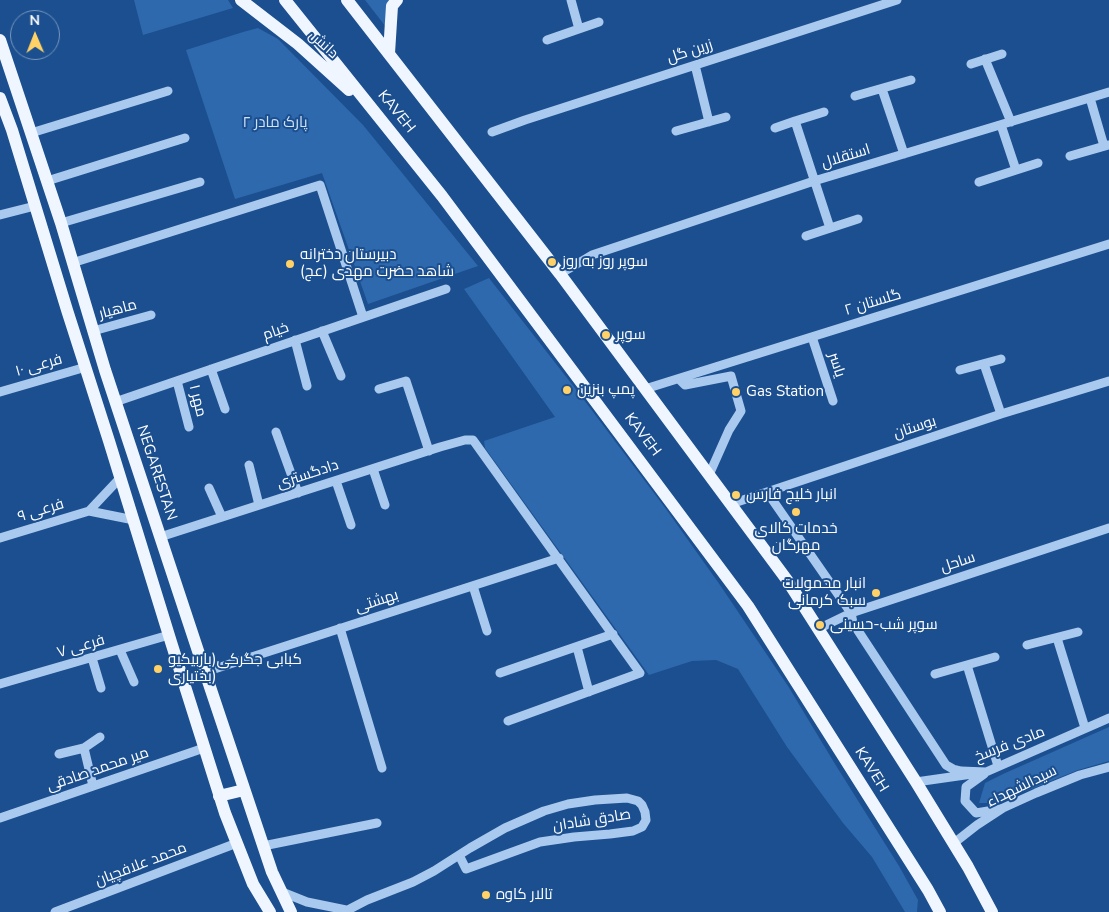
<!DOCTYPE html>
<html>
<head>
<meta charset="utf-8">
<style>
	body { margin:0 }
	#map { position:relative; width:1109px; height:912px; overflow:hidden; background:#1b4f8f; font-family:"Nunito Sans",sans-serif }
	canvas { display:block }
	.north { position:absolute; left:10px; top:10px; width:50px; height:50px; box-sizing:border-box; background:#1b4f8f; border:1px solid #7695bc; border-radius:50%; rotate:359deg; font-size:14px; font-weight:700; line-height:20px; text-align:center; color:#fff }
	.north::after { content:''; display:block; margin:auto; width:18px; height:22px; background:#ffd166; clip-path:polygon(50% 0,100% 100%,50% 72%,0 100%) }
</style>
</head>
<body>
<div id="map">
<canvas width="1109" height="912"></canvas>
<div class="north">N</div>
</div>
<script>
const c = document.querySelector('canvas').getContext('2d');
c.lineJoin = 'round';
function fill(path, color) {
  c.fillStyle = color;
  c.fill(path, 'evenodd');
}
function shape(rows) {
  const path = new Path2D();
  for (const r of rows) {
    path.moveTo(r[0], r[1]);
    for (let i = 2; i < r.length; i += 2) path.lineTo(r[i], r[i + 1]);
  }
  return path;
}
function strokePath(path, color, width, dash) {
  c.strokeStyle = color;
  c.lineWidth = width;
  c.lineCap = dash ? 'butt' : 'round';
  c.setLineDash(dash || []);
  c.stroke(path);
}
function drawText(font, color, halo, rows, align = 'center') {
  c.font = font + ' "Nunito Sans",Cairo,sans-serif';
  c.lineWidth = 4;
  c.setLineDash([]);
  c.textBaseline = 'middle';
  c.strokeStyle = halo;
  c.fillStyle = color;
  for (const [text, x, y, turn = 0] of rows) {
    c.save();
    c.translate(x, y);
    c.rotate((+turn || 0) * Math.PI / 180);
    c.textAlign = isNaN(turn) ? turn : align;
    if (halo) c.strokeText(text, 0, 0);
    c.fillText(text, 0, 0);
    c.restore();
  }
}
const green = shape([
	[134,0,228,0,233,8,143,35],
	[365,0,390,0,386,27],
	[258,28,278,39,363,125,478,266,368,304,322,173,235,199,186,50,243,32],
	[489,278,578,392,666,509,720,585,788,686,835,764,899,866,918,900,917,912,905,912,872,857,843,823,787,747,738,669,716,660,692,661,649,675,485,448,484,441,555,417,464,289],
	[1109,727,1109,761,1078,770,997,803,979,803,985,783,1003,774]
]);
const minor = shape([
	[571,0,579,29],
	[547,40,599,22],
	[985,59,1011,122],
	[971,64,1002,54],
	[695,65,709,122],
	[882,89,904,154],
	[855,96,911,80],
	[1090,98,1104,146],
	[824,112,795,121,830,228],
	[1001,125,1016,170],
	[775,128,795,121],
	[676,131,726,117],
	[492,132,525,120,897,0],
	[31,133,168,91],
	[1070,156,1108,145],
	[47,181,185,138],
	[979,182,1038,163],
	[0,215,35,206],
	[61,223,200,182],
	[806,236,858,219],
	[72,263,320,185,363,317],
	[560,274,592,255,814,181,1109,92],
	[93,331,151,315],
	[322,331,341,376],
	[812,337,833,401],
	[295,340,307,386],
	[984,364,1001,414],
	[211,369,225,409],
	[960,370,1001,359],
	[679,379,685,385,731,376,741,411,729,430,709,475],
	[177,381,189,427],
	[379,389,406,381,429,451],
	[645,389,1109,244],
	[0,392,86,367],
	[115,402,446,289],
	[276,432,298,493],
	[249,465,259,505],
	[373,469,385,505],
	[336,481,351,525],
	[209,488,222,517],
	[767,492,851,613,853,623,946,765,953,769,961,771,986,772],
	[731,504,1001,414,1109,381],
	[89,511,121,477],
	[160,537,440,447,465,440,473,440,640,673,508,721],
	[0,538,89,511,134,520],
	[473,586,487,631],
	[340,628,382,768],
	[818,629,851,613,1109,528],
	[1057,638,1085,728],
	[1027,645,1078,632],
	[577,647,589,692],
	[120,650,134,682],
	[92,658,101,688],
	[967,665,998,766],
	[205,672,559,558],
	[500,673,613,634],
	[935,674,995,657],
	[0,684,169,635],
	[84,748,93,786],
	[59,754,84,748,100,737],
	[984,774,966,787,965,801,976,813,1000,809],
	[916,782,986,772,1109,718],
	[0,818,204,748],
	[954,843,977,825,1003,808,1036,793,1080,775,1109,767],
	[263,846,377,823],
	[282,892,307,902,346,910],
	[55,912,237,843],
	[344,912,367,900,413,882,434,871,470,848,505,828,544,811,568,804,595,800,627,798,638,801,642,805,645,812,646,820,642,827,633,831,610,834,574,837,540,842,466,869,459,855]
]);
const major = shape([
	[241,0,298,44,349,90],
	[285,0,442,196,748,606,928,890,940,912],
	[347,0,560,274,787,580,916,782,968,867,992,912],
	[0,40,61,223,105,370,205,672,272,872,291,912],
	[389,53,392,6,397,0],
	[0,98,12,130,67,310,109,441,171,642,225,813,253,884,270,912],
	[219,796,244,790]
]);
const markers = [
	[552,262,5,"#ffd166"],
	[290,264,5,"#ffd166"],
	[606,335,5,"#ffd166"],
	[567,390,5,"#ffd166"],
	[736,392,5,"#ffd166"],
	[736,495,5,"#ffd166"],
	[796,512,5,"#ffd166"],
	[876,593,5,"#ffd166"],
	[820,625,5,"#ffd166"],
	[158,669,5,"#ffd166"],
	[486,895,5,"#ffd166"]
];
const streetNames = [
	["دانش",323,45,42],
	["زرین گل",690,52,-18],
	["KAVEH",396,112,51],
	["استقلال",846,157,-17],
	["گلستان ۲",873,303,-17],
	["ماهیار",118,310,-15],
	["خیام",276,332,-19],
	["یاسر",836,365,72],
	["فرعی ۱۰",39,366,-16],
	["مهر ۱",197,401,76],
	["بوستان",915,428,-18],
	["KAVEH",642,435,53],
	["NEGARESTAN",156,473,72],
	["دادگستری",308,475,-18],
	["فرعی ۹",41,511,-17],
	["ساحل",958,563,-18],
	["بهشتی",377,602,-18],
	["فرعی ۷",81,647,-16],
	["مادی فرسخ",1010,745,-21],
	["میر محمد صادقی",98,770,-19],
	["KAVEH",871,770,58],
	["سیدالشهداء",1022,787,-26],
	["صادق شادان",592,821,-9],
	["محمد علافچیان",141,865,-21]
];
const parkNames = [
	["پارک مادر ۲",275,123]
];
const poiNames = [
	["دبیرستان دخترانه",300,255],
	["شاهد حضرت مهدی (عج)",300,272],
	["سوپر روز به روز",562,262],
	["سوپر",616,335],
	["پمپ بنزین",577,390],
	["Gas Station",746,392],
	["انبار خلیج فارس",746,495],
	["خدمات کالای",796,529,"center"],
	["مهرگان",796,546,"center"],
	["انبار محمولات",866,584,"right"],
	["سبک کرمانی",866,601,"right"],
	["سوپر شب-حسینی",830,625],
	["کبابی جگرکی(باربیکیو",168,660],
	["بختیاری)",168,677],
	["تالار کاوه",496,895]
];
fill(green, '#2e69ad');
strokePath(minor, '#a9c9ee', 9);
strokePath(major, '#f0f6ff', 12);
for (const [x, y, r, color] of markers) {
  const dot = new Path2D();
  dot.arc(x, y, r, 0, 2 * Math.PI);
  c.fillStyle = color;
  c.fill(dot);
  strokePath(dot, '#1b4f8f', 2);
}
drawText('15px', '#fff', '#1b4f8f', streetNames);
drawText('15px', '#cfe3fa', '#1b4f8f', parkNames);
drawText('15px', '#fff', '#1b4f8f', poiNames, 'left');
</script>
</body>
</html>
